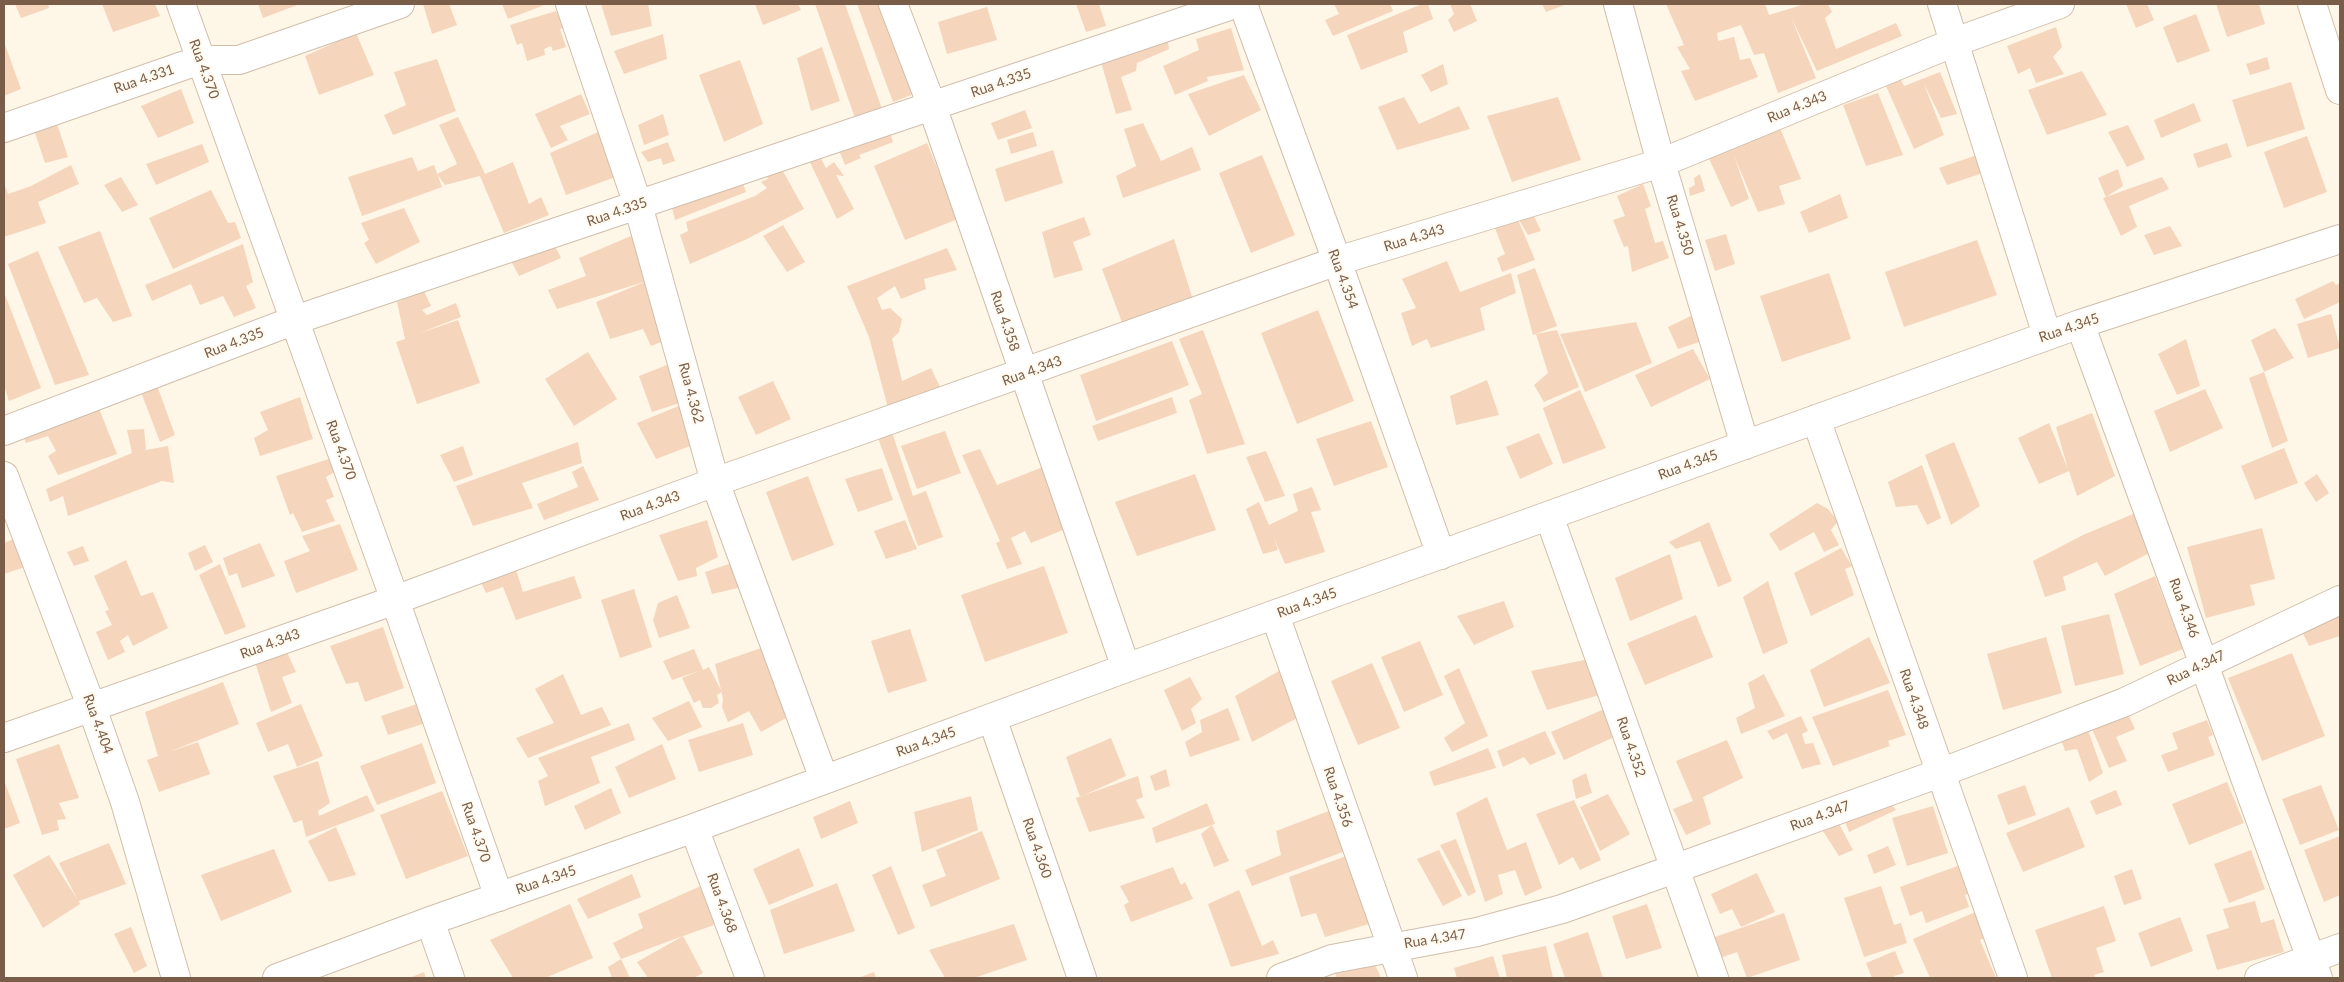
<!DOCTYPE html>
<html>
<head>
<meta charset="utf-8">
<style>
	body { margin:0 }
	#map { position:relative; width:2344px; height:982px; overflow:hidden; background:#fef6e7; font-family:Lato,sans-serif }
	canvas { display:block }
	.frame { position:absolute; inset:0; border:5px solid #7a5d49; pointer-events:none }
</style>
</head>
<body>
<div id="map">
<canvas width="2344" height="982"></canvas>
<div class="frame"></div>
</div>
<script>
const c = document.querySelector('canvas').getContext('2d');
c.lineJoin = 'round';
function fill(path, color) {
  c.fillStyle = color;
  c.fill(path, 'evenodd');
}
function shape(rows) {
  const path = new Path2D();
  for (const r of rows) {
    path.moveTo(r[0], r[1]);
    for (let i = 2; i < r.length; i += 2) path.lineTo(r[i], r[i + 1]);
  }
  return path;
}
function strokePath(path, color, width, dash) {
  c.strokeStyle = color;
  c.lineWidth = width;
  c.lineCap = dash ? 'butt' : 'round';
  c.setLineDash(dash || []);
  c.stroke(path);
}
function drawText(font, color, halo, rows, align = 'center') {
  c.font = font + ' Lato,sans-serif';
  c.lineWidth = 4;
  c.setLineDash([]);
  c.textBaseline = 'middle';
  c.strokeStyle = halo;
  c.fillStyle = color;
  for (const [text, x, y, turn = 0] of rows) {
    c.save();
    c.translate(x, y);
    c.rotate((+turn || 0) * Math.PI / 180);
    c.textAlign = isNaN(turn) ? turn : align;
    if (halo) c.strokeText(text, 0, 0);
    c.fillText(text, 0, 0);
    c.restore();
  }
}
const building = shape([
	[15,4,48,4,49,8,21,18],
	[102,4,155,4,160,16,113,32],
	[258,4,300,4,263,18],
	[423,4,449,4,457,25,432,34],
	[502,4,547,4,508,19],
	[601,4,648,4,652,26,611,36],
	[755,4,798,4,801,10,763,25],
	[815,4,845,4,882,109,855,118],
	[857,4,887,4,919,92,893,102],
	[1076,4,1099,4,1106,26,1086,32],
	[1334,4,1390,4,1393,11,1333,36,1325,20,1339,14],
	[1422,4,1428,4,1433,19,1403,32,1408,52,1361,70,1347,35],
	[1450,4,1470,4,1477,21,1454,32,1448,20,1454,14],
	[1542,4,1567,4,1546,12],
	[1666,4,1765,4,1769,15,1805,4,1828,4,1832,12,1825,18,1836,49,1896,23,1902,36,1817,71,1791,17,1816,78,1778,93,1764,53,1754,55,1741,25,1717,33,1718,41,1734,37,1740,60,1750,58,1758,77,1695,101,1681,71,1690,69,1677,47,1684,45],
	[2126,4,2147,4,2154,20,2136,28],
	[2216,4,2259,4,2265,24,2227,37],
	[987,7,997,40,947,54,938,22],
	[556,11,564,27,560,29,566,47,553,51,551,46,544,49,545,55,527,61,522,43,517,45,510,25],
	[2196,14,2210,51,2177,63,2163,27],
	[2056,27,2062,47,2053,57,2064,74,2036,83,2030,68,2018,74,2007,46],
	[1231,28,1244,70,1207,77,1208,81,1175,95,1163,66,1199,50,1196,39],
	[1166,30,1169,49,1137,63,1136,71,1121,77,1132,110,1116,114,1099,55],
	[356,33,374,75,319,95,305,56],
	[663,34,667,59,624,74,614,51],
	[4,42,21,89,4,96],
	[822,47,840,101,811,111,797,58],
	[2267,57,2270,69,2250,75,2246,64],
	[437,59,456,111,393,135,384,115,406,105,394,72],
	[740,60,763,124,724,142,699,75],
	[1443,64,1448,84,1431,92,1421,75],
	[2082,71,2107,115,2047,135,2028,90],
	[1940,72,1957,114,1941,118,1924,84,1944,135,1914,149,1886,86,1901,80,1904,86],
	[1244,75,1261,110,1209,136,1188,94],
	[2291,82,2305,129,2247,147,2232,100],
	[181,89,194,123,158,138,141,106],
	[1878,93,1903,155,1866,166,1843,105],
	[581,94,590,114,560,126,568,140,551,148,535,114],
	[1404,97,1419,124,1459,106,1470,129,1397,150,1378,107],
	[1558,97,1581,160,1512,182,1487,116],
	[2194,103,2201,121,2161,138,2154,120],
	[1025,110,1032,128,998,140,991,123],
	[663,114,669,135,644,145,638,125],
	[54,115,68,157,45,163,32,124],
	[458,117,485,174,513,162,529,204,541,197,549,215,504,233,480,176,445,185,437,174,457,164,439,125],
	[1143,123,1161,161,1192,147,1201,170,1123,198,1116,176,1136,166,1124,129],
	[888,125,893,142,859,155,861,158,845,165,836,143],
	[2128,125,2145,159,2127,167,2108,132],
	[1780,128,1801,179,1779,186,1785,204,1758,212,1734,156,1749,199,1731,207,1706,152],
	[603,130,621,175,566,195,550,153],
	[1033,132,1037,146,1011,154,1007,140],
	[2307,136,2327,192,2284,208,2264,152],
	[668,142,675,161,663,165,661,158,648,162,641,152],
	[927,143,958,219,905,240,874,166],
	[2227,143,2232,157,2198,168,2193,154],
	[202,144,209,162,156,185,146,164],
	[1053,150,1063,183,1005,202,995,169],
	[817,151,826,168,834,162,844,176,836,175,854,209,837,219,807,156],
	[1980,154,1986,172,1947,185,1939,168],
	[1262,155,1295,235,1251,253,1219,173],
	[412,157,418,171,434,165,442,187,362,216,348,177],
	[779,164,804,209,747,239,690,264,680,235,688,231,686,222,755,196,767,188,761,182,768,179,763,170],
	[71,165,79,184,38,202,46,223,4,237,4,183,8,194,31,186],
	[2118,169,2123,186,2106,197,2098,178],
	[1700,174,1705,191,1690,196,1689,188,1695,185,1694,178],
	[740,175,746,192,675,220,671,204],
	[121,177,138,205,122,212,104,185],
	[2162,177,2169,189,2129,206,2137,227,2121,236,2103,198],
	[1643,184,1651,206,1645,209,1655,243,1663,241,1669,258,1632,272,1628,246,1624,247,1613,220,1625,216,1617,196],
	[211,190,228,223,235,222,241,238,173,269,149,218],
	[1840,194,1848,218,1809,233,1800,212],
	[404,208,420,242,376,264,364,243,369,240,361,223],
	[1514,210,1535,260,1502,272,1497,258,1505,254,1491,218],
	[1532,212,1541,231,1528,235,1519,220],
	[1084,217,1091,235,1073,242,1083,270,1054,278,1042,232],
	[783,225,805,262,787,272,763,236],
	[2170,226,2182,246,2154,255,2144,235],
	[100,231,132,316,113,322,97,298,84,303,58,247],
	[1726,234,1735,264,1715,271,1705,240],
	[631,236,650,280,666,340,651,346,643,329,610,339,596,302,647,281,557,309,548,290,586,276,579,258],
	[1174,239,1194,303,1123,325,1102,269],
	[1977,240,1997,295,1904,327,1885,272],
	[243,244,253,282,246,286,256,308,234,317,223,296,200,305,191,284,152,301,145,285],
	[554,244,561,258,519,276,511,261],
	[947,248,957,270,924,279,926,289,901,299,895,286,877,298,882,310,890,308,902,319,899,332,892,339,902,381,931,368,940,387,888,408,869,337,847,286],
	[38,251,89,375,55,385,8,264],
	[1447,261,1460,292,1511,273,1516,293,1480,308,1485,330,1431,348,1427,339,1412,346,1401,313,1416,308,1402,279],
	[1535,268,1557,326,1533,335,1517,275],
	[1829,273,1851,339,1782,362,1760,296],
	[2333,281,2336,285,2340,283,2340,302,2304,319,2295,299],
	[424,291,431,306,422,310,427,315,456,303,461,317,417,334,458,320,480,383,417,404,396,342,405,339,397,302],
	[4,292,41,388,9,401,4,386],
	[1318,310,1354,401,1297,424,1261,333],
	[1697,313,1709,339,1678,349,1668,327],
	[2331,314,2340,348,2308,358,2297,324],
	[1636,322,1652,363,1585,392,1560,334],
	[2275,328,2294,358,2264,372,2288,441,2272,448,2249,378,2264,372,2251,340],
	[1203,330,1245,444,1207,454,1189,400,1202,394,1179,339],
	[1557,330,1579,387,1544,402,1534,385,1548,373,1536,334],
	[2186,339,2200,386,2177,395,2158,354],
	[1172,341,1189,385,1096,421,1080,375],
	[1693,349,1710,379,1651,407,1635,375],
	[588,352,617,399,574,426,545,379],
	[677,361,689,400,652,412,639,376],
	[155,380,175,435,160,442,139,387],
	[1487,380,1499,415,1456,425,1450,396],
	[773,381,791,419,756,435,738,397],
	[2205,389,2223,428,2170,452,2154,411],
	[1580,390,1606,448,1563,464,1543,408],
	[300,397,313,439,260,456,254,438,268,430,260,412],
	[1172,397,1177,413,1098,441,1092,426],
	[96,401,117,454,58,475,48,456,56,451,48,436,26,443,19,426],
	[686,403,698,443,656,459,637,423],
	[2092,413,2115,476,2077,496,2069,471,2039,484,2018,438,2049,423,2068,469,2056,427],
	[1371,421,1388,467,1334,486,1316,439],
	[144,429,146,450,168,446,174,483,162,481,68,516,63,496,50,502,46,489,132,453,127,430],
	[891,429,913,496,926,491,943,537,918,546,876,433],
	[945,431,961,473,917,489,901,446],
	[1539,433,1553,464,1520,479,1506,447],
	[578,442,582,463,522,483,533,508,473,526,456,486],
	[1954,442,1980,506,1951,525,1925,455],
	[463,446,473,475,454,482,440,455],
	[2284,448,2298,483,2255,500,2241,466],
	[980,449,997,485,1043,467,1068,528,1031,543,1025,531,1011,538,1022,564,1007,569,996,543,1000,541,962,455],
	[1266,451,1285,496,1265,502,1246,457],
	[338,456,341,468,326,477,334,497,326,500,335,521,302,532,293,513,290,515,276,476],
	[1922,465,1941,518,1927,525,1917,505,1896,507,1888,482],
	[583,466,599,500,544,520,537,504,578,487,572,472],
	[882,468,893,500,858,512,845,479],
	[1195,474,1216,530,1137,556,1115,502],
	[2317,474,2329,493,2316,502,2304,483],
	[808,476,834,545,792,561,766,492],
	[1312,487,1321,510,1311,512,1325,552,1285,564,1274,538,1278,550,1263,554,1246,509,1259,502,1269,525,1298,511,1293,494],
	[1817,503,1828,509,1838,521,1831,530,1839,545,1824,552,1814,532,1780,551,1769,534],
	[2140,511,2155,550,2105,576,2097,562,2063,577,2066,590,2045,597,2033,561,2083,535],
	[707,520,718,557,696,568,697,576,678,581,659,535],
	[905,520,917,549,886,559,874,531],
	[1709,522,1732,581,1718,587,1700,541,1676,549,1669,542],
	[340,524,358,570,296,593,284,561,310,551,302,536],
	[2262,528,2275,579,2250,585,2255,605,2206,618,2187,547],
	[16,538,28,566,4,574,4,543],
	[260,543,275,576,242,588,237,573,229,576,223,558],
	[205,545,213,562,195,571,188,553],
	[83,546,89,561,74,566,67,552],
	[1841,548,1852,566,1845,569,1854,595,1811,616,1794,573],
	[1670,554,1683,599,1630,621,1615,578],
	[126,560,141,596,153,592,168,628,133,646,128,635,120,641,125,652,108,660,96,632,112,625,105,611,109,610,94,576],
	[513,560,523,592,574,576,582,598,516,620,503,587,486,593,477,574],
	[732,563,742,587,712,594,705,572],
	[220,564,246,627,225,635,199,575],
	[1044,566,1068,633,985,662,961,595],
	[2155,576,2183,649,2140,666,2114,594],
	[1768,581,1788,643,1763,654,1743,597],
	[634,589,652,647,620,658,601,600],
	[677,595,690,628,659,638,653,620,658,603],
	[1504,601,1514,627,1474,645,1457,616],
	[2340,609,2340,636,2309,646,2299,625],
	[2109,614,2124,674,2075,686,2061,626],
	[1696,615,1713,657,1645,685,1627,643],
	[383,627,404,688,365,702,358,682,346,684,330,646],
	[910,629,927,681,888,693,871,641],
	[1869,637,1890,683,1824,707,1810,670],
	[2046,637,2062,693,2003,710,1987,654],
	[1420,641,1443,695,1404,712,1381,657],
	[283,643,296,672,282,677,292,703,271,712,253,656],
	[764,647,786,718,761,732,749,711,728,722,722,707,723,699,715,664],
	[694,649,703,670,709,667,722,692,717,695,719,703,711,708,703,708,700,700,694,703,682,678,699,671,672,680,663,661],
	[2292,653,2325,736,2262,761,2228,678],
	[1594,658,1603,694,1547,710,1531,671],
	[1372,663,1400,728,1358,745,1331,681],
	[1459,668,1488,736,1452,752,1444,738,1465,723,1444,676],
	[1279,671,1303,715,1252,742,1235,696],
	[563,674,581,715,602,707,611,725,528,758,516,738,554,723,535,689],
	[1764,674,1785,716,1741,734,1736,718,1755,708,1748,683],
	[1190,677,1202,699,1191,709,1196,723,1182,731,1164,690],
	[223,682,239,724,169,752,198,742,210,774,159,792,147,760,158,756,145,712],
	[1888,690,1906,735,1888,741,1890,746,1833,766,1812,717],
	[689,701,702,727,668,741,652,718],
	[420,703,426,723,388,735,381,716],
	[301,704,323,756,297,767,288,744,268,752,256,723],
	[1616,704,1625,732,1564,760,1551,732],
	[1228,708,1240,740,1190,757,1185,742,1202,732,1200,720],
	[2128,714,2135,729,2116,737,2127,761,2109,768,2092,729],
	[1801,716,1808,731,1802,734,1805,744,1813,743,1821,764,1802,769,1787,733,1773,740,1767,731],
	[2207,720,2213,735,2208,737,2215,755,2168,772,2161,755,2178,749,2172,733],
	[629,723,635,740,591,757,600,783,545,806,538,781,548,776,538,758],
	[743,723,753,755,699,772,688,740],
	[2086,724,2103,773,2089,782,2077,749,2065,751,2060,736],
	[1545,731,1556,754,1530,765,1524,757,1503,767,1497,751],
	[1111,738,1126,776,1080,797,1066,757],
	[1727,740,1743,778,1703,797,1711,824,1686,835,1673,809,1693,801,1676,761],
	[422,743,436,783,377,805,360,766],
	[59,744,79,798,59,803,66,819,57,820,59,830,42,835,16,759],
	[662,744,676,779,629,798,615,767],
	[1488,748,1496,768,1434,786,1429,772],
	[318,761,330,803,318,811,319,816,367,795,375,811,306,837,302,820,294,823,273,776],
	[1166,769,1170,786,1155,791,1150,776],
	[1586,773,1592,793,1576,799,1572,780],
	[1138,776,1143,797,1136,800,1145,818,1089,832,1076,798],
	[4,780,20,823,4,829],
	[2227,782,2244,823,2189,845,2172,804],
	[2025,785,2036,815,2008,825,1997,795],
	[2321,785,2339,830,2300,845,2282,799],
	[611,788,621,813,585,830,574,806],
	[2116,790,2122,805,2096,815,2090,801],
	[442,791,468,856,406,879,380,815],
	[1608,794,1630,834,1600,851,1580,807],
	[971,796,978,830,922,852,914,812],
	[1487,797,1507,850,1526,842,1542,888,1525,896,1515,870,1498,875,1503,894,1485,902,1456,813],
	[1884,797,1896,810,1849,832,1840,809],
	[1574,800,1601,860,1580,870,1573,857,1559,865,1536,814],
	[850,801,858,823,821,839,813,817],
	[1207,803,1215,824,1156,843,1152,828],
	[1933,806,1948,853,1907,866,1892,818],
	[2069,807,2085,847,2023,872,2006,833],
	[1334,809,1351,849,1252,886,1245,870,1281,855,1276,831],
	[1836,818,1853,850,1839,856,1819,825],
	[1212,825,1229,861,1214,867,1201,834],
	[336,827,356,875,329,882,308,841],
	[982,831,1000,879,931,907,922,885,946,876,936,850],
	[2340,836,2340,895,2324,902,2304,850],
	[1456,839,1476,892,1468,896,1440,845],
	[109,843,126,884,79,901,80,904,43,928,13,875,49,855,77,899,59,863],
	[1888,846,1896,865,1874,874,1867,855],
	[799,848,814,886,769,905,753,869],
	[274,849,292,892,221,921,201,875],
	[1439,850,1462,896,1443,906,1417,859],
	[2251,850,2265,889,2229,903,2214,864],
	[1349,855,1372,923,1325,937,1316,913,1301,917,1289,877],
	[1963,864,1973,891,1965,895,1969,907,1926,923,1922,911,1910,916,1900,887],
	[891,866,915,928,898,935,872,875],
	[1173,867,1181,885,1185,882,1193,899,1131,922,1124,905,1129,902,1120,886],
	[2132,869,2142,899,2124,905,2114,876],
	[1757,873,1775,912,1741,927,1732,909,1720,914,1711,894],
	[632,874,641,897,588,919,577,899],
	[837,883,855,931,784,954,770,910],
	[703,885,714,925,683,936,703,973,694,978,648,978,637,962,683,936,621,959,613,943,643,928,638,914],
	[1881,886,1894,925,1901,923,1907,943,1864,957,1844,898],
	[1239,890,1262,946,1273,940,1279,954,1231,967,1208,904],
	[2255,901,2261,923,2274,919,2284,952,2217,970,2206,935,2229,928,2223,909],
	[570,904,593,958,545,978,513,978,490,940],
	[1647,904,1662,948,1626,959,1612,916],
	[2104,906,2116,941,2096,948,2104,972,2094,975,2095,978,2052,978,2035,930],
	[1980,910,1990,936,1980,940,1996,978,1930,978,1913,939],
	[1784,913,1800,960,1747,978,1737,952,1720,958,1712,938],
	[2180,917,2193,951,2151,967,2138,933],
	[1014,924,1027,960,974,978,945,978,929,950],
	[131,927,147,966,134,973,114,934],
	[1588,932,1603,978,1565,978,1553,944],
	[1546,946,1553,978,1507,978,1502,955],
	[1895,951,1904,973,1894,976,1895,978,1872,978,1866,963],
	[1371,956,1381,978,1337,978,1334,971],
	[1493,956,1500,978,1457,978,1454,968],
	[621,959,630,978,612,978,608,967],
	[424,972,426,978,409,978],
	[874,972,876,978,858,978]
]);
const street = shape([
	[181,4,395,600,499,897],
	[570,4,638,205,715,482,824,779],
	[893,4,932,106,1126,668],
	[1243,4,1337,261,1441,555],
	[1618,4,1661,163,1745,445],
	[1942,4,2047,335],
	[4,128,200,60,239,60,400,4],
	[2080,324,2318,978],
	[1816,419,2013,978],
	[4,431,295,320,1235,4],
	[4,476,92,708,125,802,176,978],
	[1549,516,1714,978],
	[1275,615,1403,978],
	[992,718,1082,978],
	[4,738,395,600,715,482,1337,261,1661,163,1955,42,2060,4],
	[694,828,750,978],
	[430,921,450,978],
	[277,978,430,921,694,828,1126,668,2080,324,2340,239],
	[1281,978,1332,959,1477,932,1562,909,1674,869,1940,773,2125,702,2340,600],
	[2259,978,2340,948]
]);
const secondary = shape([
	[2312,4,2340,90]
]);
const streetNames = [
	["Rua 4.370",204,69,70],
	["Rua 4.331",144,79,-19],
	["Rua 4.335",1001,83,-19],
	["Rua 4.343",1797,107,-22],
	["Rua 4.335",617,212,-19],
	["Rua 4.350",1680,225,73],
	["Rua 4.343",1414,238,-17],
	["Rua 4.354",1343,279,70],
	["Rua 4.358",1005,321,71],
	["Rua 4.345",2069,328,-19],
	["Rua 4.335",234,343,-21],
	["Rua 4.343",1032,371,-20],
	["Rua 4.362",691,393,75],
	["Rua 4.370",341,450,70],
	["Rua 4.345",1688,465,-20],
	["Rua 4.343",650,506,-20],
	["Rua 4.345",1307,603,-20],
	["Rua 4.346",2184,608,70],
	["Rua 4.343",270,644,-20],
	["Rua 4.347",2196,668,-26],
	["Rua 4.348",1914,699,71],
	["Rua 4.404",98,724,70],
	["Rua 4.345",926,742,-20],
	["Rua 4.352",1631,747,71],
	["Rua 4.356",1338,797,71],
	["Rua 4.347",1820,816,-20],
	["Rua 4.370",476,832,71],
	["Rua 4.360",1037,848,71],
	["Rua 4.345",546,880,-19],
	["Rua 4.368",722,903,70],
	["Rua 4.347",1435,939,-9]
];
fill(building, '#f5d6bc');
strokePath(street, '#d1beab', 30);
strokePath(secondary, '#d7c1ab', 30);
strokePath(street, '#fff', 28);
strokePath(secondary, '#fff', 28);
drawText('14px', '#7a5d49', '#fffaef', streetNames);
</script>
</body>
</html>
